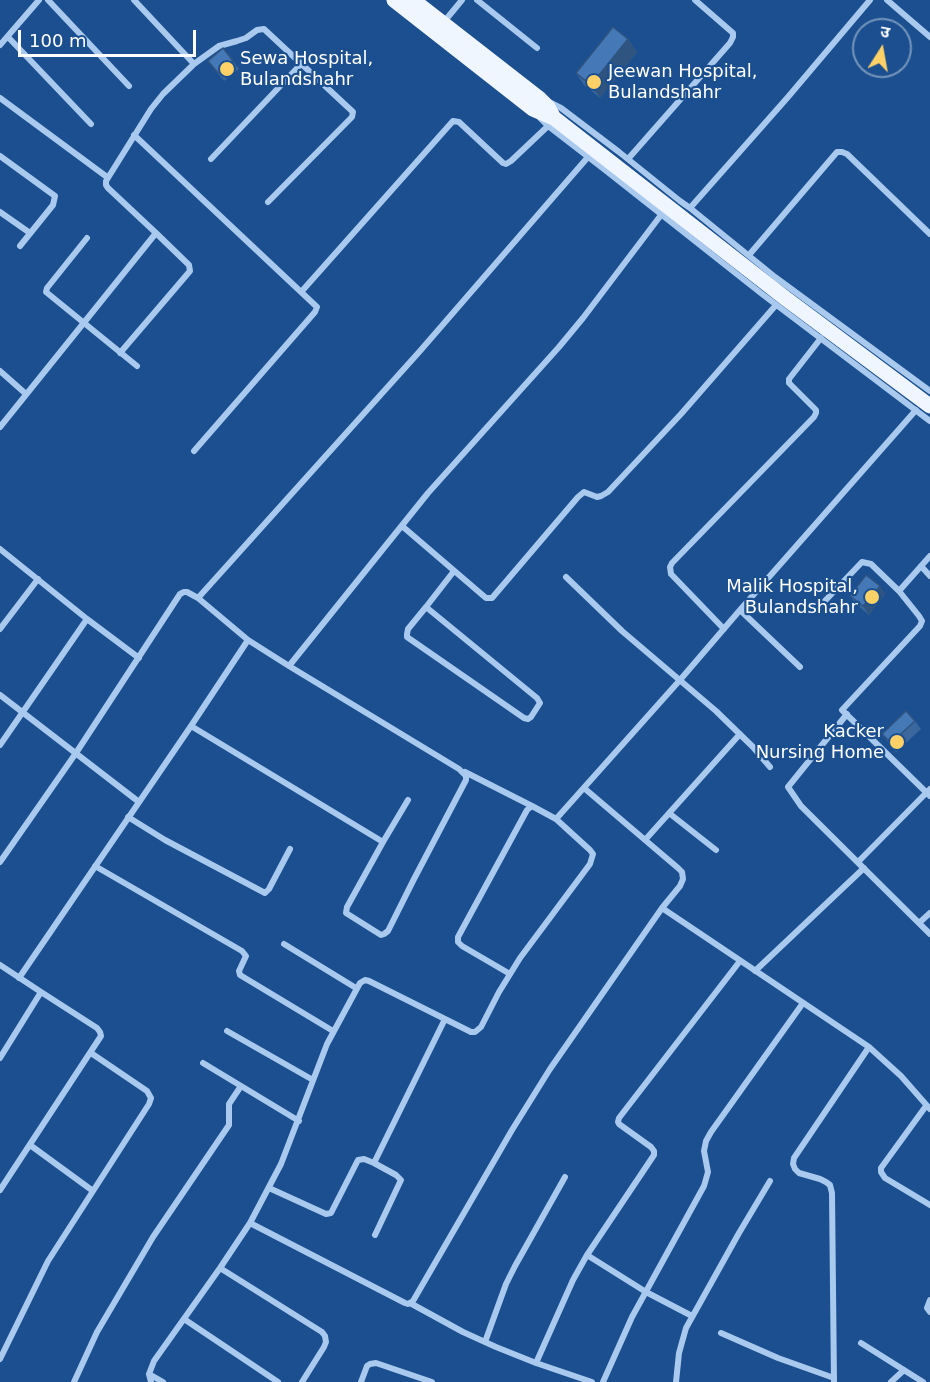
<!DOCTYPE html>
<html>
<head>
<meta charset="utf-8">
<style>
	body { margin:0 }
	#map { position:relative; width:930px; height:1382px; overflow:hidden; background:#1b4f8f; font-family:"DejaVu Sans","Noto Sans Devanagari",sans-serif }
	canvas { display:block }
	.north { position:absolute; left:852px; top:18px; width:60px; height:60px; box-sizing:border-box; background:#1b4f8f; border:2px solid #7695bc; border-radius:50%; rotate:11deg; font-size:16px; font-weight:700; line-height:24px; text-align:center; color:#fff }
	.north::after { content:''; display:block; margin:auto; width:21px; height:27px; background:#ffd166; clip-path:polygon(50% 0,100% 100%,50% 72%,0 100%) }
	.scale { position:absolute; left:18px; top:30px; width:178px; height:27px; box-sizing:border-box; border:3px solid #fff; border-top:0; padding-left:8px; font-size:18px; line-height:21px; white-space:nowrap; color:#fff; -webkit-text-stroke:4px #1b4f8f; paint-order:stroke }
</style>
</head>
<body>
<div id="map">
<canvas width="930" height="1382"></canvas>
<div class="north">उ</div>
<div class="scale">100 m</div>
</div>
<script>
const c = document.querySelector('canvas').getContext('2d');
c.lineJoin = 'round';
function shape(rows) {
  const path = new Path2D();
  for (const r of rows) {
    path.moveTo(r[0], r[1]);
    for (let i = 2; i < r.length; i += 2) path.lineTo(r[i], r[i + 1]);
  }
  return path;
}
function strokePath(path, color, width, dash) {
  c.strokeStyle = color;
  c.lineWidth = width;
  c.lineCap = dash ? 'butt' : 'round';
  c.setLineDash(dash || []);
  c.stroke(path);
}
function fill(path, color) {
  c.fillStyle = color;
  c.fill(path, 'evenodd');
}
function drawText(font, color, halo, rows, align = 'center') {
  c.font = font + ' "DejaVu Sans",sans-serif';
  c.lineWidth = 4.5;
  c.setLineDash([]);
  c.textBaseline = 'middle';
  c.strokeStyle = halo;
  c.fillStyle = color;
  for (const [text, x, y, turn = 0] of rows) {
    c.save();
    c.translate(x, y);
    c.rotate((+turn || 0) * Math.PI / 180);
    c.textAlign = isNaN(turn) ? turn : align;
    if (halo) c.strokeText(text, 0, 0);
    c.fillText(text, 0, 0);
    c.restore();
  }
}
const street = shape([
	[48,0,129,86],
	[477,0,537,48],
	[887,0,930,37],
	[443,23,462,0],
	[8,37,91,124],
	[0,45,39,0],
	[194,64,219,46,237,41,246,38,257,30,264,29,353,112,352,117,268,202],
	[0,98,107,177],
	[549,102,561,108,619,152,680,201,690,208,775,277,930,391],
	[540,118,548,126,605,170,762,294,930,421],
	[134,135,317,307,315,312,194,451],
	[0,156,55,196,53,205,20,246],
	[211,159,302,63],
	[628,159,730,43,733,37,733,33,695,0],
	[690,208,788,97,870,0],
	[0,212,30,233],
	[87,238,47,288,46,292,137,366],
	[749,255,837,152,842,152,847,154,930,234],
	[302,291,453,121,459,122,503,163,506,164,511,161,548,126],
	[120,353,190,271,189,265,156,233],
	[0,371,26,394],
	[0,427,156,233,108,188,106,185,106,181,151,109,163,94,194,64,134,0],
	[402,526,486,598,492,598,578,497,584,492,597,497,601,496,608,492,681,414,776,305],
	[0,549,87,619,139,658],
	[930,556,899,591,919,616,922,621,920,626,842,710,930,796],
	[921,566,930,576],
	[566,577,622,631,716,711,753,747,770,767],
	[198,598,420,351,588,157],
	[822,604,862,562,871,564,899,591],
	[426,607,537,698,540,703,531,717,528,719,524,718,407,637,407,634,408,629,426,607,454,571],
	[740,610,800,667],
	[0,629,38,579],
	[724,629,671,574,670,567,672,563,814,417,816,413,816,410,789,383,789,379,821,338],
	[289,666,428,493,559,347,583,318,661,215],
	[0,695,139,802],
	[847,714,788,787,801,806,930,934],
	[0,745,87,619],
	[465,772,532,806],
	[669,813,716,850],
	[128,817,165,840,265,893,269,889,290,849],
	[556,819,680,680,740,610,916,410],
	[645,840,740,734],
	[383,842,408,800],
	[0,862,76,753,180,594,184,592,187,592,198,598,248,640,289,666,459,769,466,776,466,780,414,879,388,931,384,934,381,935,346,913,347,907,383,842,191,726],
	[858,862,930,789],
	[95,866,242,951,246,956,239,971,240,975,333,1031],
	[662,908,869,1047,901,1076,930,1109],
	[919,923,930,913],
	[284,944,356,988],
	[0,965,41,992,0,1058],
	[755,971,864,868],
	[19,978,191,726,248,640],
	[227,1031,313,1080],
	[203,1063,299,1121],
	[926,1106,881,1168,881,1172,885,1178,930,1205],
	[30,1145,93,1191],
	[374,1163,396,1175,401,1180,375,1235],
	[269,1188,326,1214,331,1213,358,1160,364,1159,374,1163,445,1019],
	[0,1190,101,1036,100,1032,97,1028,41,992],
	[250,1223,405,1303,408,1304,413,1301,512,1130,550,1069,662,908,680,886,683,879,682,872,678,868,584,788],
	[587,1255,646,1292,692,1316],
	[220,1268,322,1332,325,1336,326,1342,324,1347,302,1382],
	[930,1300,927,1308,930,1312],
	[410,1303,463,1332,496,1347,536,1363,592,1382],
	[184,1319,278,1382],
	[721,1333,778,1358,834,1378],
	[485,1342,506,1284,515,1266,565,1177],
	[861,1343,923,1382],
	[0,1359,48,1261,149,1104,151,1098,147,1091,91,1053],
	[536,1363,573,1280,587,1255,654,1155,654,1151,651,1147,619,1124,618,1122,619,1118,740,961],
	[149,1374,163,1382],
	[74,1382,97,1332,153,1237,229,1125,229,1104,241,1086],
	[151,1382,149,1374,154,1361,220,1268,250,1223,281,1164,327,1044,360,983,365,980,369,981,471,1032,475,1032,481,1027,499,992,520,958,590,864,593,854,590,850,556,819,532,806,527,810,458,937,458,942,462,946,510,974],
	[361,1382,367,1366,370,1364,376,1363,432,1382],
	[603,1382,632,1317,704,1186,708,1172,704,1151,706,1141,711,1132,803,1003],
	[676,1382,679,1353,686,1328,739,1233,770,1181],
	[834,1382,832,1193,830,1185,826,1182,820,1179,799,1173,795,1169,793,1164,794,1158,869,1047],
	[891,1382,904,1370]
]);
const primary = shape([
	[394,0,533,109,554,118,785,298,930,406],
	[413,0,540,99,548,107,554,118]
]);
const wall = shape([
	[628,39,637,52,600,98,584,85,576,73],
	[208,61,233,61,239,69,224,81],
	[885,594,869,615,856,604,850,596],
	[915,721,921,729,896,752,888,742,882,734]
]);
const shadedWall = shape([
	[628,39,637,52,600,98,591,85],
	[880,586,885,594,869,615,863,606]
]);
const building = shape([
	[613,27,628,39,591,85,576,73,613,27],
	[223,48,233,61,218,73,208,61,223,48],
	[866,575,880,586,863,606,850,596,866,575],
	[906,711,915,721,891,743,882,734,906,711]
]);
const markers = [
	[227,69,8,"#ffd166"],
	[594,82,8,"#ffd166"],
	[872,597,8,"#ffd166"],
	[897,742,8,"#ffd166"]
];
const poiNames = [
	["Sewa Hospital,",240,59],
	["Bulandshahr",240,80],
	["Jeewan Hospital,",608,72],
	["Bulandshahr",608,93],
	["Malik Hospital,",858,587,"right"],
	["Bulandshahr",858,608,"right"],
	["Kacker",884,732,"right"],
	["Nursing Home",884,753,"right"]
];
strokePath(street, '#a9c9ee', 6);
strokePath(primary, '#f0f6ff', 15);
fill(wall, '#3a679d');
fill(shadedWall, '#305480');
fill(building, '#4478b7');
strokePath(building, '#305480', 1.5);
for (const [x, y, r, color] of markers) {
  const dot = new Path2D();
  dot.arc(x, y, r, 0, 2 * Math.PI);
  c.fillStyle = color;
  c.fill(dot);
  strokePath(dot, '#1b4f8f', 2);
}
drawText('18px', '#fff', '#1b4f8f', poiNames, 'left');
</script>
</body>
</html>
